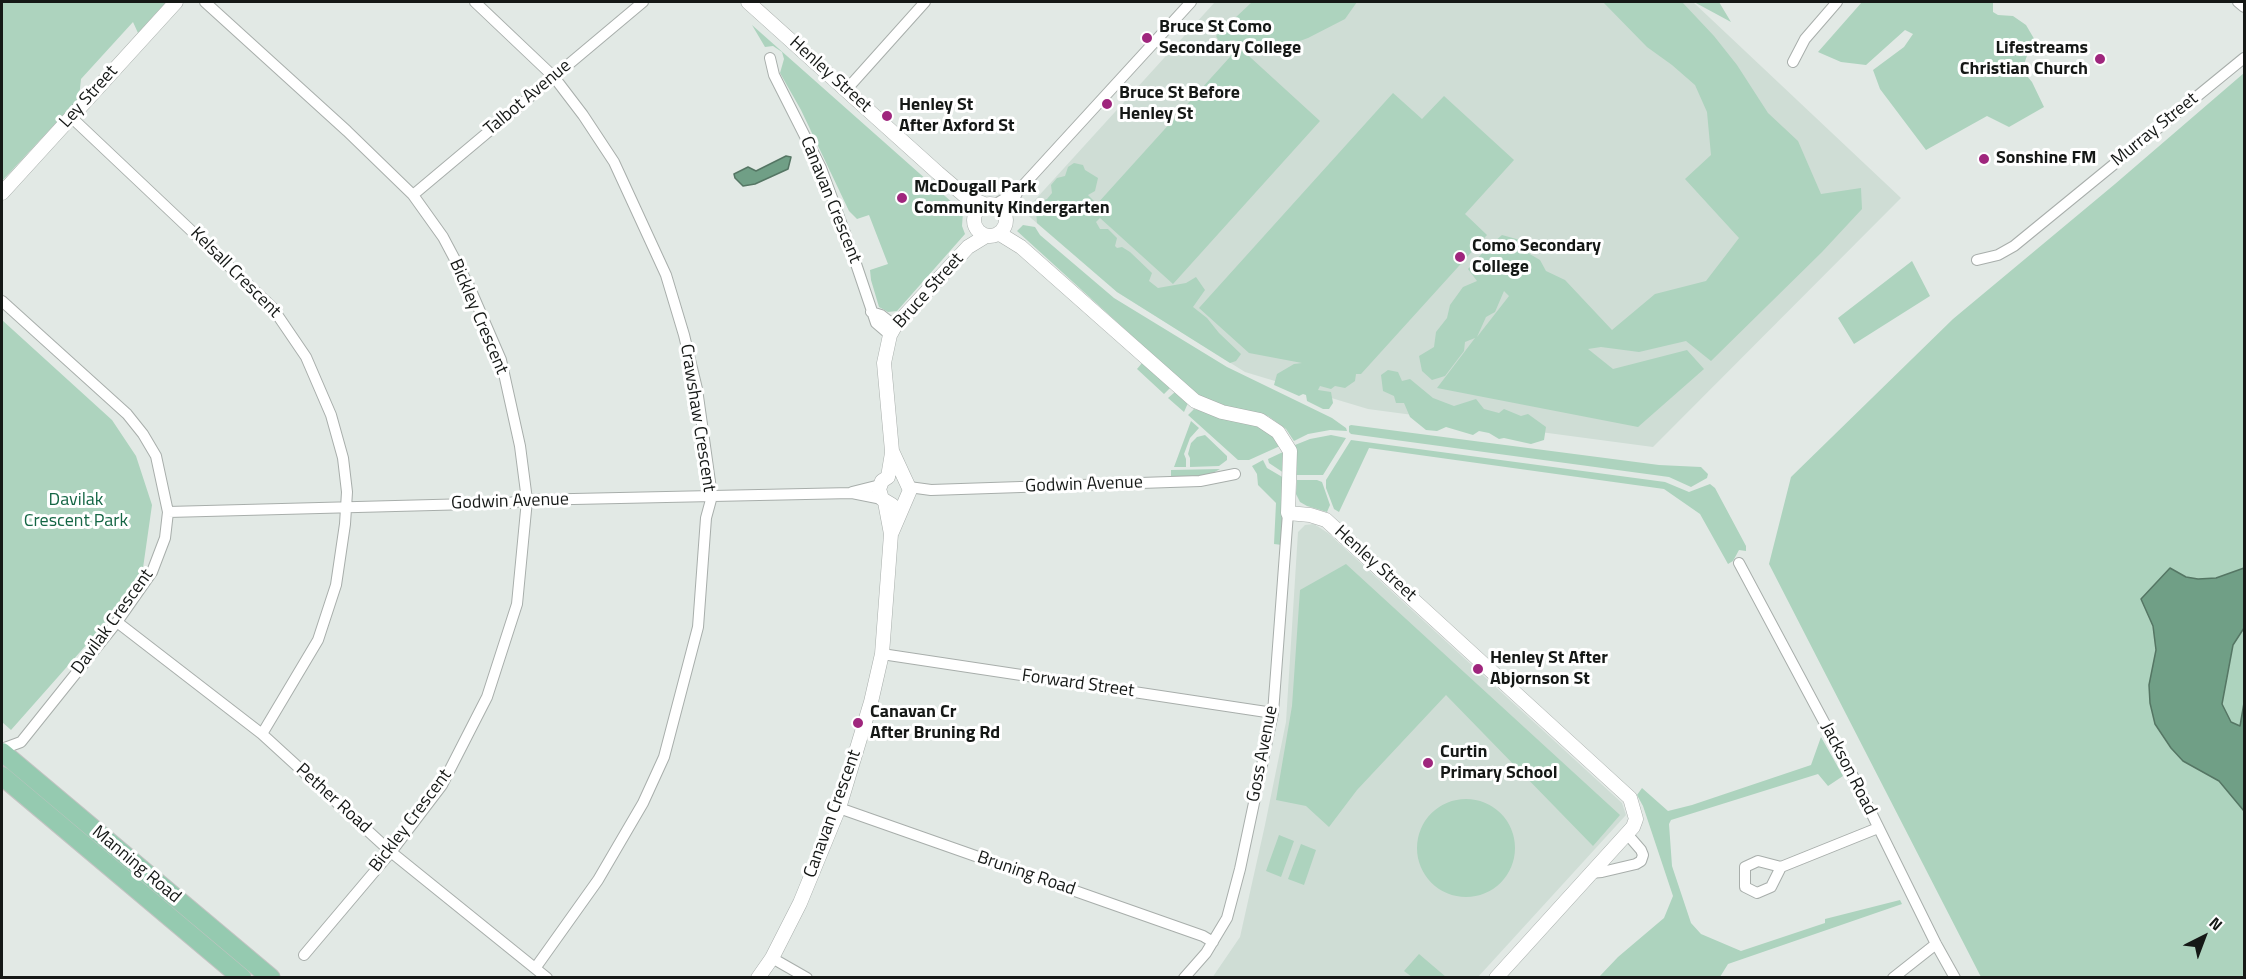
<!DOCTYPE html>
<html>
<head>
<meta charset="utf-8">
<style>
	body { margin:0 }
	#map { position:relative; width:2246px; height:979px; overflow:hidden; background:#e2e9e5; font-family:"Titillium Web",sans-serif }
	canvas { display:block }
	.frame { position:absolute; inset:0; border:3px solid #151816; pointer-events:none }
	.north { position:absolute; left:2174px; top:907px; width:60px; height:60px; -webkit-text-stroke:4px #fff; paint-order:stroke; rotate:42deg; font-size:16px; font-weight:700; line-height:24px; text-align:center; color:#151816 }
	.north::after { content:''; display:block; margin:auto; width:21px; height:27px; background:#151816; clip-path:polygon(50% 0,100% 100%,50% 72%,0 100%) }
</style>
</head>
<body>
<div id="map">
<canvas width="2246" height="979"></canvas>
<div class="frame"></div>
<div class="north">N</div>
</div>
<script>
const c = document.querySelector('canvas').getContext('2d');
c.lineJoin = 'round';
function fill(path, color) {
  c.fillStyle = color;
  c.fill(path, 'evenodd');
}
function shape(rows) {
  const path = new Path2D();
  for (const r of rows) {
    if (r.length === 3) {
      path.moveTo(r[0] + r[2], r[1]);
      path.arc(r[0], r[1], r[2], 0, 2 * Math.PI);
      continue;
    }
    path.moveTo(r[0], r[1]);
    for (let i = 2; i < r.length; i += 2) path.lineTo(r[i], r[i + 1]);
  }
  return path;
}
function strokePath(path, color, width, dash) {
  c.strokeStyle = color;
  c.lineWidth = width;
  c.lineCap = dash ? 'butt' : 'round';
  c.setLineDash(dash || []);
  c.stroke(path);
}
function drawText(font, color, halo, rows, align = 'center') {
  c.font = font + ' "Titillium Web",sans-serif';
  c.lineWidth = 6;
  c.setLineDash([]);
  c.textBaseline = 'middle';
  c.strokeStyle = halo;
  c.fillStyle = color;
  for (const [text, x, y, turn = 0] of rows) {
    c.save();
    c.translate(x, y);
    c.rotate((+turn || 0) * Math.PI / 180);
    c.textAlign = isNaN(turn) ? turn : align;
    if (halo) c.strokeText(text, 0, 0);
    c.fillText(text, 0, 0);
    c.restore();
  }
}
const built = shape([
	[1215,2,1693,2,1901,198,1653,447,1368,409,1245,372,1117,292,1024,212],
	[1314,524,1328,533,1622,803,1626,815,1478,977,1212,978,1240,937,1265,825,1286,722,1298,532,1305,525]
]);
const green = shape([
	[2,2,166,2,138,33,133,22,81,79,79,98,2,181],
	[1252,2,1357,2,1345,19,1308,38,1278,49,1233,40,1222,46,1216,36],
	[1603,2,1682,2,1714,36,1737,65,1768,113,1798,141,1821,194,1861,188,1862,209,1822,252,1711,361,1686,341,1639,352,1601,347,1588,349,1613,369,1687,350,1704,369,1638,427,1437,388,1475,338,1465,342,1464,351,1445,376,1432,380,1422,371,1419,356,1434,347,1436,332,1447,318,1450,305,1463,287,1477,281,1468,269,1486,249,1502,235,1520,240,1528,253,1540,260,1546,271,1565,280,1612,330,1655,294,1706,281,1739,238,1685,179,1711,155,1707,112,1695,85,1672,65,1647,47],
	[1504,291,1509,296,1477,337,1486,317,1495,312],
	[1694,2,1719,2,1731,22],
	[1862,2,1993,2,1993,12,1998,15,2013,16,2026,25,2036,42,2029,50,2022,70,2032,82,2044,107,2009,127,1987,116,1926,150,1880,89,1873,70,1904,47,1913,34,1905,30,1866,65,1841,62,1818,52],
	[752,25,963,212,962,226,965,234,897,311,888,312,879,307,871,280,870,270,888,264,869,215,857,219,849,211,801,110,780,73,784,59,782,52,773,46,765,47],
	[1239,47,1320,121,1173,284,1100,218,1096,222,1100,229,1108,229,1117,238,1115,246,1117,248,1122,247,1130,252,1152,273,1149,281,1158,288,1186,283,1196,277,1205,290,1193,307,1207,318,1219,333,1241,354,1236,361,1230,363,1117,292,1037,223,1036,212,1042,201,1047,199,1052,193,1051,185,1057,178,1065,176,1068,167,1074,163,1083,165,1085,170,1098,178,1095,191,1088,195,1097,204],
	[2244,73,2244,977,1981,977,1769,564,1791,477,1953,319,2115,184],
	[1393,93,1422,119,1444,96,1514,160,1465,214,1487,235,1361,374,1356,374,1355,381,1345,388,1335,386,1331,389,1320,386,1318,390,1331,392,1333,403,1329,409,1323,409,1307,401,1306,395,1303,394,1299,396,1274,385,1277,374,1294,364,1302,363,1249,353,1199,308],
	[1023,225,1035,227,1040,235,1114,298,1227,367,1332,418,1346,428,1347,431,1330,430,1308,434,1294,441,1286,429,1268,416,1221,405,1197,395,1017,231],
	[1912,261,1930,296,1854,344,1838,318],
	[2,320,112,420,136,456,152,505,143,568,111,617,11,730,2,722],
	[1142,363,1170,388,1164,394,1137,369],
	[1388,370,1398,372,1402,381,1410,379,1433,398,1454,406,1476,399,1484,409,1499,413,1504,409,1521,416,1528,414,1546,427,1544,440,1531,444,1504,438,1499,439,1489,433,1479,431,1473,435,1446,427,1437,431,1426,430,1410,417,1404,403,1396,403,1394,396,1383,391,1381,375],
	[1175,392,1188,403,1184,412,1168,398],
	[1194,409,1256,425,1273,436,1280,446,1249,460,1238,460,1188,415],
	[1191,421,1199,428,1190,438,1184,454,1186,459,1186,467,1174,467],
	[1351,425,1659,465,1701,467,1708,474,1707,478,1691,487,1669,477,1351,434,1349,432,1349,426],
	[1205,435,1227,456,1227,460,1219,466,1190,467,1190,458,1188,454,1191,443,1197,437],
	[1331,435,1346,438,1323,475,1296,475,1297,453,1295,445,1310,439],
	[1351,440,1665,482,1689,492,1710,484,1715,488,1746,546,1746,551,1739,550,1733,561,1728,564,1700,514,1664,489,1369,448,1339,512,1334,509,1326,488,1326,480],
	[1283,452,1284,458,1284,473,1269,463,1268,459],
	[1263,460,1267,468,1284,478,1282,545,1274,544,1276,503,1258,485,1257,474,1252,466],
	[1220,469,1213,473,1193,478,1171,479,1171,470],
	[1297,480,1317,480,1322,482,1330,505,1327,512,1307,506,1300,502,1296,494],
	[1346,564,1620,815,1593,846,1446,695,1357,790,1329,827,1306,806,1276,800,1292,706,1300,590],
	[1821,737,1843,776,1828,786,1818,774,1671,820,1669,824,1672,866,1691,923,1701,934,1741,951,1825,923,1825,919,1900,900,1902,904,1728,964,1720,977,1599,977,1618,957,1664,918,1673,896,1643,806,1637,795,1642,788,1668,811,1692,805,1811,765],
	[1466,848,49],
	[1279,835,1294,841,1281,877,1266,871],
	[1301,844,1316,850,1304,885,1288,879],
	[1419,954,1446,977,1412,977,1404,971]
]);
const water = shape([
	[786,156,791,157,788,169,755,184,743,186,735,178,734,174,748,167,756,171,786,156],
	[2170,568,2186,577,2198,579,2216,578,2244,568,2244,628,2233,645,2222,704,2231,722,2240,726,2244,703,2244,811,2219,781,2183,761,2171,748,2155,724,2150,703,2149,685,2156,650,2153,626,2141,599,2170,568]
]);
const minor = shape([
	[205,2,347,131,413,195,443,237,469,286,501,360,520,446,527,500,517,604,487,697,442,785,391,852,304,955],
	[475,2,554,77,583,115,614,162,666,275,684,335,697,389,712,496,706,518,698,627,664,757,643,803,598,880,536,967],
	[2238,2,2244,7],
	[770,58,774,75,821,168,852,252,876,323,890,335],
	[1793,62,1805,39,1837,2],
	[847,89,925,2],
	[71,117,272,307,306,357,331,415,343,458,347,492,345,524,336,585,318,640,262,734],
	[413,195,643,2],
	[994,205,1018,191],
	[1006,216,1018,191,1191,2],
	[1977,260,1998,255,2014,246,2244,58],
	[2,301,127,414,143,434,156,456,168,512,165,538,152,572,117,622,21,742,2,749],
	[871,312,881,315,895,326],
	[909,487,931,490,1200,481,1235,474],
	[852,492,880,485],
	[168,512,509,503,527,500,852,493,882,499],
	[1739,563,1855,780,1936,944,1955,978],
	[117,622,262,734,391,852,547,978],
	[882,654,1273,713],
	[839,808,1203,936,1213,942],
	[1781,867,1771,887,1757,893,1745,887,1745,867,1758,861,1781,867,1878,828],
	[1590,873,1602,872,1636,864,1641,861,1643,855,1641,850,1628,835],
	[772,958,807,978],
	[1184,978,1206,953,1227,918,1240,869,1273,713,1288,513],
	[1893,978,1936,944]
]);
const tertiary = shape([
	[748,2,938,173,965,196,986,205],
	[2,193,176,2],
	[990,220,16],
	[1000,234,1021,247,1195,401,1222,412,1260,420,1278,432,1290,451,1288,513,1310,515,1326,520,1630,798,1636,819,1633,827,1496,978],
	[892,505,882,499,879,489,882,481,888,477,892,453],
	[892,532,910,490,892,451,884,363,890,335,895,326,968,247,986,236],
	[758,978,772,958,800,903,839,808,871,702,882,654,891,534,885,502]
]);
const primary = shape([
	[2,752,271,978],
	[2,776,242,978]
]);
const markers = [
	[1147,38,6,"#9f267d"],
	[2100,59,6,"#9f267d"],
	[1107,104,6,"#9f267d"],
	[887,116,6,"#9f267d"],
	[1984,159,6,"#9f267d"],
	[902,198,6,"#9f267d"],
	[1460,257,6,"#9f267d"],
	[1478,669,6,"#9f267d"],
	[858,723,6,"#9f267d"],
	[1428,763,6,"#9f267d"]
];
const poiNames = [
	["Bruce St Como",1159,28],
	["Secondary College",1159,49],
	["Lifestreams",2088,49,"right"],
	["Christian Church",2088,70,"right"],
	["Bruce St Before",1119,94],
	["Henley St",1119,115],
	["Henley St",899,106],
	["After Axford St",899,127],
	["Sonshine FM",1996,159],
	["McDougall Park",914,188],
	["Community Kindergarten",914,209],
	["Como Secondary",1472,247],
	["College",1472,268],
	["Henley St After",1490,659],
	["Abjornson St",1490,680],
	["Canavan Cr",870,713],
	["After Bruning Rd",870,734],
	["Curtin",1440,753],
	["Primary School",1440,774]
];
const streetNames = [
	["Henley Street",830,75,42],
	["Ley Street",89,97,-48],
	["Talbot Avenue",528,98,-40],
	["Murray Street",2155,130,-39],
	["Canavan Crescent",830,200,68],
	["Kelsall Crescent",235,273,45],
	["Bruce Street",929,291,-48],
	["Bickley Crescent",478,317,67],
	["Crawshaw Crescent",697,418,81],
	["Godwin Avenue",1084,485,-2],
	["Godwin Avenue",510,502,-2],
	["Henley Street",1375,564,42],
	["Davilak Crescent",113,622,-54],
	["Forward Street",1078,684,8],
	["Goss Avenue",1263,754,-79],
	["Jackson Road",1848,769,63],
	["Pether Road",333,799,42],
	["Canavan Crescent",833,814,-70],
	["Bickley Crescent",411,821,-53],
	["Manning Road",136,865,40],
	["Bruning Road",1026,874,19]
];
const parkNames = [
	["Davilak",76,501],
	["Crescent Park",76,522]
];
fill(built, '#cfddd5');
fill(green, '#add3be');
fill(water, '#709f86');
strokePath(water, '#557664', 1.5);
strokePath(minor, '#a8aeab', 12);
strokePath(tertiary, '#a8aeab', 15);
strokePath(primary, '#c2c3c2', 20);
strokePath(minor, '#fff', 10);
strokePath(tertiary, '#fff', 14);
strokePath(primary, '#95cab0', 18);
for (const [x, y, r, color] of markers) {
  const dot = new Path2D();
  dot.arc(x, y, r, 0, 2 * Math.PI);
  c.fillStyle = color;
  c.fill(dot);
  strokePath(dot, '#fff', 2);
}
drawText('bold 18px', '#151816', '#fff', poiNames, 'left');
drawText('18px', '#151816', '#fff', streetNames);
drawText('18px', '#156645', '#fff', parkNames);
</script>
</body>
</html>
